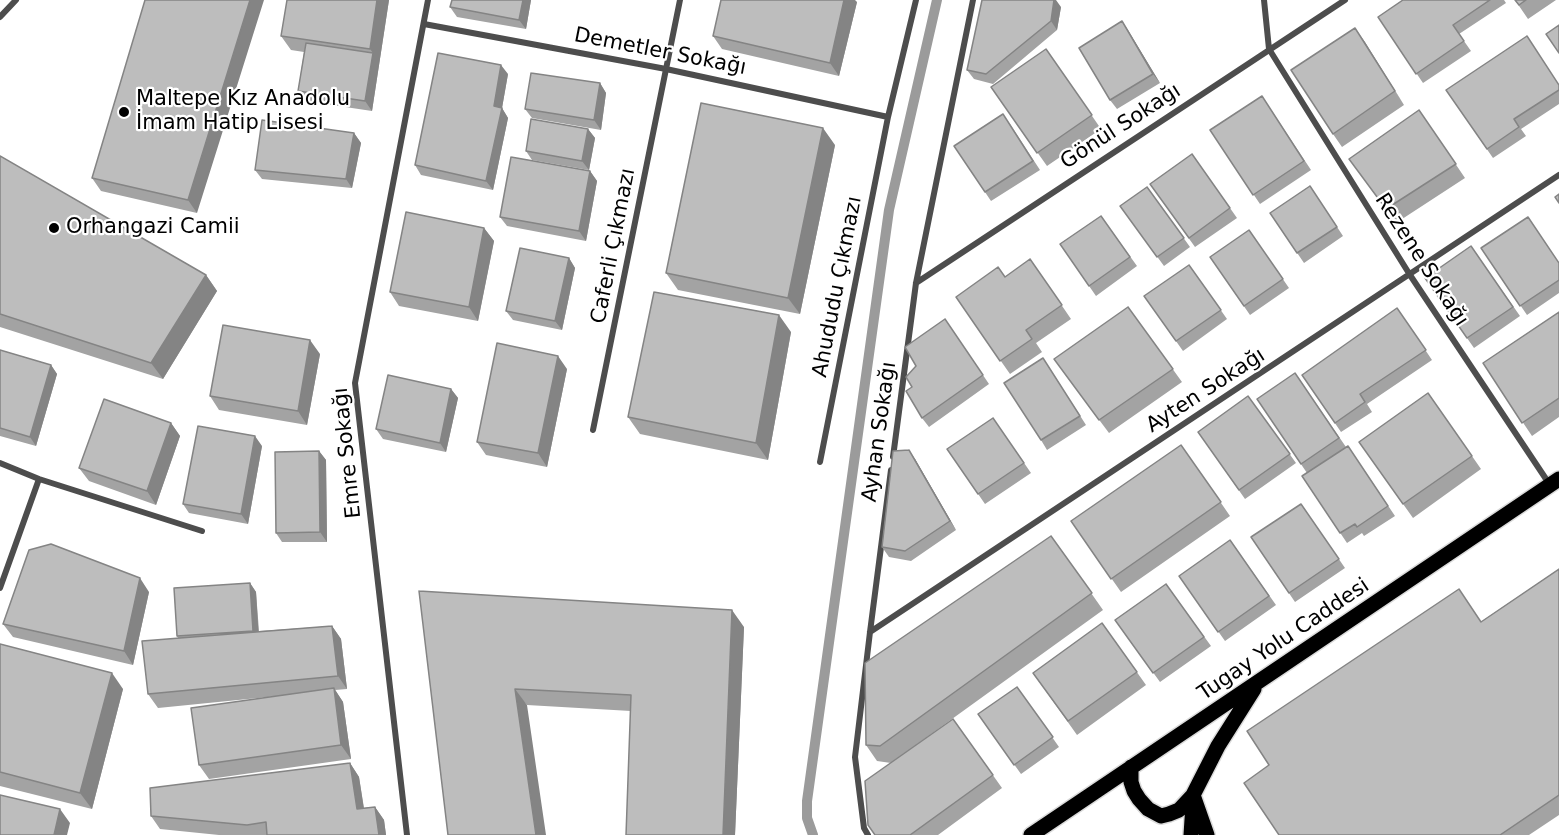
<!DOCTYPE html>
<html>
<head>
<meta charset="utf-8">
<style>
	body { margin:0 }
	canvas { display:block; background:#fff }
</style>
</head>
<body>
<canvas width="1559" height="835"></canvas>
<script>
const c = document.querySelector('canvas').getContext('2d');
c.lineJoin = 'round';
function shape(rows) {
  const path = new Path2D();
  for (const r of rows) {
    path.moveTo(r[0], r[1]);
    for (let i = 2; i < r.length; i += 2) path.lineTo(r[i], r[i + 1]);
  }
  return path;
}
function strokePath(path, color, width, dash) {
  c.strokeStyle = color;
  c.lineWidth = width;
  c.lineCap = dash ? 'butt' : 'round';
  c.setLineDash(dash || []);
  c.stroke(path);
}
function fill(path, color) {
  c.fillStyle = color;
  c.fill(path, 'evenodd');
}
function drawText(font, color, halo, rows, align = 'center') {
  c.font = font + ' "DejaVu Sans",sans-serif';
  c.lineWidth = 4.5;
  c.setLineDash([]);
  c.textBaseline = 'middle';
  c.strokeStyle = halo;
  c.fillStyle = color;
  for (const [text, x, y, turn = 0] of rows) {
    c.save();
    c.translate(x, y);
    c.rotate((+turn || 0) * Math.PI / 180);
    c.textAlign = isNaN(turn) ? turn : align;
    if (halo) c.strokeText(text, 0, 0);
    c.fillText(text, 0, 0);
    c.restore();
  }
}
const stream = shape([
	[813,835,807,818,807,801,889,210,937,0]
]);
const minor = shape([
	[1264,0,1269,49,1410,275,1550,485],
	[0,17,16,0],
	[424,24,666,69,888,117],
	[916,283,1345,0],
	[593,430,680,0],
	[893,457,916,283,973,0],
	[820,462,888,117,916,0],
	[0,463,39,479,202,531],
	[0,588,39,479],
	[870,632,1559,175],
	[407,835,355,383,428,0],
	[868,835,864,828,855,757,870,632,891,470]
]);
const primary = shape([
	[1131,767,1131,782,1134,791,1139,799,1148,809,1161,816,1169,814,1179,810,1193,795,1218,746,1254,689],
	[1193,795,1207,835],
	[1031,835,1559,479],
	[1191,835,1193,804]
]);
const wall = shape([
	[145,0,197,213,101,191,92,178],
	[287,0,389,0,372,111,305,101,298,91,304,52,291,50,281,36],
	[531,0,526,29,457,17,450,7],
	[1403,0,1504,0,1506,3,1459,34,1471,51,1423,83,1378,17],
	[1515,0,1556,0,1528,19],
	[857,2,839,76,722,49,713,36],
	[1061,7,1057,30,993,84,974,79,967,70],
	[1122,21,1160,83,1117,109,1110,100],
	[1355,28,1404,105,1342,147,1333,134],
	[1046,49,1101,129,1047,166,991,87],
	[508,74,502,108,508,118,493,190,421,175,415,165],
	[600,83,606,93,601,130,532,118,525,109],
	[1559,85,1559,104,1521,129,1526,136,1493,158,1446,90],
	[1262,96,1311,170,1260,204,1210,130],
	[1419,110,1465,178,1396,223,1349,159],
	[1010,124,1040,170,991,201,954,146],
	[588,129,595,138,589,170,532,160,526,151],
	[354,133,361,143,352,188,262,179,255,170],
	[835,145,800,314,678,290,666,273],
	[1192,154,1237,218,1195,247,1150,184],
	[0,156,206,275,217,291,163,379,0,327],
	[590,171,597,181,586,241,507,226,500,217],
	[1310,186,1343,236,1304,263,1270,213],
	[1147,187,1190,247,1164,266,1120,206],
	[1101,216,1137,266,1096,296,1060,244],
	[484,228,494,241,478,321,399,306,390,292],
	[1249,230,1289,288,1250,315,1210,257],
	[1471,246,1520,316,1474,348,1425,278],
	[1481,248,1559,262,1559,293,1527,315],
	[569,258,575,268,562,330,513,320,506,311],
	[1030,259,1071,319,1036,343,1042,352,1010,374,956,297,1005,277],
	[1189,265,1227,319,1183,351,1144,296],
	[1128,307,1182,382,1109,433,1064,373],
	[1397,308,1432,360,1367,404,1372,412,1341,432,1302,375],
	[1559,312,1559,417,1532,436,1483,363],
	[945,319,989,384,929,427,922,418,912,387,916,366],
	[791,332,768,460,640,434,628,417],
	[0,350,51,365,57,374,36,446,0,436],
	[320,354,307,425,219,410,210,396],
	[1049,367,1086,425,1047,450,1041,440],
	[567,369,547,467,486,455,477,442],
	[1295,373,1346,447,1348,446,1395,516,1364,536,1362,533,1347,543,1302,476,1307,473,1257,399],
	[451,389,458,398,446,452,383,439,376,429],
	[1428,393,1481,469,1413,518,1359,442],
	[1248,396,1296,463,1245,499,1198,432],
	[993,418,1031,473,985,504,947,449],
	[171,423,180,436,156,505,89,481,79,468],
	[1181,445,1230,516,1121,592,1071,521],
	[262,446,248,524,189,513,183,504],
	[319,451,326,460,327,542,282,542,276,533],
	[915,459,956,530,911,561,889,557,882,547],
	[1301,504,1345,568,1295,602,1251,537],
	[1051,536,1103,610,891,763,877,761,866,745],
	[1230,540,1276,605,1225,641,1179,576],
	[1559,569,1559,815,1529,835,1279,835,1269,765],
	[250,583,256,592,259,631,332,626,341,639,347,689,335,690,343,702,351,759,209,779,199,765,278,696,158,708,148,694,178,638,177,636],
	[1166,584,1211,646,1160,682,1115,620],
	[419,591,744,627,735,835,626,835,631,711,527,705],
	[149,592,133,665,13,637,3,624],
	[1102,623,1146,685,1077,735,1033,673],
	[0,644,123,689,92,809,0,786],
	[1017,687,1059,747,1021,774,978,714],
	[953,719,1002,788,938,835,875,835],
	[350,763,359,777,364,808,375,807,384,820,386,835,219,835,160,829,151,816]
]);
const shadedWall = shape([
	[250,0,264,0,197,213,188,200],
	[377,0,389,0,372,111,365,101,373,53,370,49],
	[523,0,531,0,526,29,519,20],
	[844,0,855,0,857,2,839,76,830,63],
	[1054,0,1056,0,1061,7,1057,30,1051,21],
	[1122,21,1128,30,1160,83,1153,74],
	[1355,28,1365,42,1404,105,1395,91],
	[501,65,508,74,502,108,508,118,493,190,486,181,494,106],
	[600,83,606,93,601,130,594,120],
	[823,128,835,145,800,314,788,298],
	[588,129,595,138,589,170,582,161],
	[354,133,361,143,352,188,346,179],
	[590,171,597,181,586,241,579,231],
	[484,228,494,241,478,321,469,307],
	[569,258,575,268,562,330,555,321],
	[206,275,217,291,163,379,151,363],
	[779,315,791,332,768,460,756,443],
	[310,340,320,354,307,425,298,411],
	[558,356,567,369,547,467,538,453],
	[51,365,57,374,36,446,30,437],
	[451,389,458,398,446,452,440,443],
	[171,423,180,436,156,505,147,491],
	[255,436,262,446,248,524,241,514],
	[909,450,915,459,956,530,950,521],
	[319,451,326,460,327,542,320,532],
	[140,578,149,592,133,665,124,651],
	[250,583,256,592,259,641,253,631],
	[732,610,744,627,735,835,723,835],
	[332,626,341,639,347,689,338,676],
	[112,673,123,689,92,809,80,793],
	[334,688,343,702,351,759,341,745],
	[515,689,527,705,546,835,536,835],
	[350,763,359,777,366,823,357,809],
	[375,807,384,820,386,835,379,835],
	[60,809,70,823,67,835,54,835]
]);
const building = shape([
	[145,0,250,0,188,200,92,178,145,0],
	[287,0,377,0,370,49,281,36,287,0],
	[452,0,523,0,519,20,450,7,452,0],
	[721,0,844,0,830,63,713,36,721,0],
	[982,0,1054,0,1051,21,986,74,967,70,982,0],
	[1403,0,1490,0,1453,25,1464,41,1416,74,1378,17,1403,0],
	[1515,0,1526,0,1519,5,1515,0],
	[1122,21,1153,74,1110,100,1079,48,1122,21],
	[1559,25,1559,53,1546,34,1559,25],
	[1355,28,1395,91,1333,134,1291,70,1355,28],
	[1527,36,1559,85,1559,90,1514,119,1519,127,1487,149,1446,90,1527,36],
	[306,43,373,53,365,101,298,91,306,43],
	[1046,49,1092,115,1037,153,991,87,1046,49],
	[438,53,501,65,494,106,502,108,486,181,415,165,438,53],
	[531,73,600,83,594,120,525,109,531,73],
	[1262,96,1304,161,1253,195,1210,130,1262,96],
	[701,103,823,128,788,298,666,273,701,103],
	[1419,110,1456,164,1386,209,1349,159,1419,110],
	[1003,114,1033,161,985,192,954,146,1003,114],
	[531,119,588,129,582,161,526,151,531,119],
	[262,120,354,133,346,179,255,170,262,120],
	[1192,154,1230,208,1189,238,1150,184,1192,154],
	[0,156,206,275,151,363,0,314,0,156],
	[511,157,590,171,579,231,500,217,511,157],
	[1310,186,1337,227,1297,253,1270,213,1310,186],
	[1147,187,1184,238,1157,257,1120,206,1147,187],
	[1559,194,1559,203,1555,197,1559,194],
	[406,212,484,228,469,307,390,292,406,212],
	[1101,216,1130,257,1089,286,1060,244,1101,216],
	[1528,217,1559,263,1559,280,1520,306,1481,248,1528,217],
	[1249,230,1283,279,1244,306,1210,257,1249,230],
	[1471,246,1513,307,1467,338,1425,278,1471,246],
	[520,248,569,258,555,321,506,311,520,248],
	[1030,259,1062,305,1026,330,1032,339,1000,361,956,297,998,267,1005,277,1030,259],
	[1189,265,1221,310,1176,341,1144,296,1189,265],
	[654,292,779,315,756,443,628,417,654,292],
	[1128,307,1173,369,1099,420,1054,359,1128,307],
	[1397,308,1426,350,1360,394,1365,402,1335,423,1302,375,1397,308],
	[1559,312,1559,398,1522,423,1483,363,1559,312],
	[945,319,983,375,922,418,906,391,912,387,906,377,916,366,905,347,945,319],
	[223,325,310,340,298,411,210,396,223,325],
	[497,343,558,356,538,453,477,442,497,343],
	[0,350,51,365,30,437,0,428,0,350],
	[1043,358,1080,416,1041,440,1004,383,1043,358],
	[1295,373,1339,438,1301,464,1257,399,1295,373],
	[388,375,451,389,440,443,376,429,388,375],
	[1428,393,1472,456,1403,504,1359,442,1428,393],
	[1248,396,1290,454,1239,490,1198,432,1248,396],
	[104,399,171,423,147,491,79,468,104,399],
	[993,418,1024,463,978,494,947,449,993,418],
	[198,426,255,436,241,514,183,504,198,426],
	[1181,445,1221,502,1111,579,1071,521,1181,445],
	[1348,446,1388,506,1357,527,1355,524,1340,533,1302,476,1348,446],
	[909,450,950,521,905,551,882,547,893,451,909,450],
	[319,451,320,532,276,533,275,452,319,451],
	[1301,504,1339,559,1289,593,1251,537,1301,504],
	[1051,536,1092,593,880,746,866,745,865,663,1051,536],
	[1230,540,1269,596,1218,632,1179,576,1230,540],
	[51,544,140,578,124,651,3,624,29,550,51,544],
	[1559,569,1559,795,1500,835,1279,835,1244,783,1269,765,1247,731,1459,589,1481,622,1559,569],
	[250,583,253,631,177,636,174,588,250,583],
	[1166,584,1204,637,1153,673,1115,620,1166,584],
	[419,591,732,610,723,835,626,835,631,695,515,689,536,835,448,835,419,591],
	[1102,623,1137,672,1068,721,1033,673,1102,623],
	[332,626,338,676,148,694,142,641,332,626],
	[0,644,112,673,80,793,0,772,0,644],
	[1017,687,1053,737,1014,765,978,714,1017,687],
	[334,688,341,745,199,765,191,708,334,688],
	[953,719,993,775,910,835,875,835,868,825,865,781,953,719],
	[350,763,357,809,375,807,379,835,267,835,266,822,247,825,151,816,150,788,350,763],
	[0,795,60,809,54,835,0,835,0,795]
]);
const markers = [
	[124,112,6,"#000"],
	[54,228,6,"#000"]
];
const streetNames = [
	["Demetler Sokağı",660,52,11],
	["Gönül Sokağı",1121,127,-33],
	["Caferli Çıkmazı",614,246,-79],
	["Rezene Sokağı",1421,260,57],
	["Ahududu Çıkmazı",838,287,-79],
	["Ayten Sokağı",1206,391,-33],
	["Ayhan Sokağı",880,432,-82],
	["Emre Sokağı",348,453,-96],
	["Tugay Yolu Caddesi",1284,640,-34]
];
const poiNames = [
	["Maltepe Kız Anadolu",136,100],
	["İmam Hatip Lisesi",136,124],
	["Orhangazi Camii",66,228]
];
strokePath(stream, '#9b9b9b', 10);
strokePath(primary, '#dbdbdb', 18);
strokePath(minor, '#4d4d4d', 6);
strokePath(primary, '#000', 15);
fill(wall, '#a3a3a3');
fill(shadedWall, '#848484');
fill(building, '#bdbdbd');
strokePath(building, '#848484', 1.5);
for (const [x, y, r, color] of markers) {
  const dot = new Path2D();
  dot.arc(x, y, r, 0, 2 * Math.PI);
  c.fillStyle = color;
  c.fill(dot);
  strokePath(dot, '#fff', 2);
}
drawText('21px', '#000', '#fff', streetNames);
drawText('21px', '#000', '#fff', poiNames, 'left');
</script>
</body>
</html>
